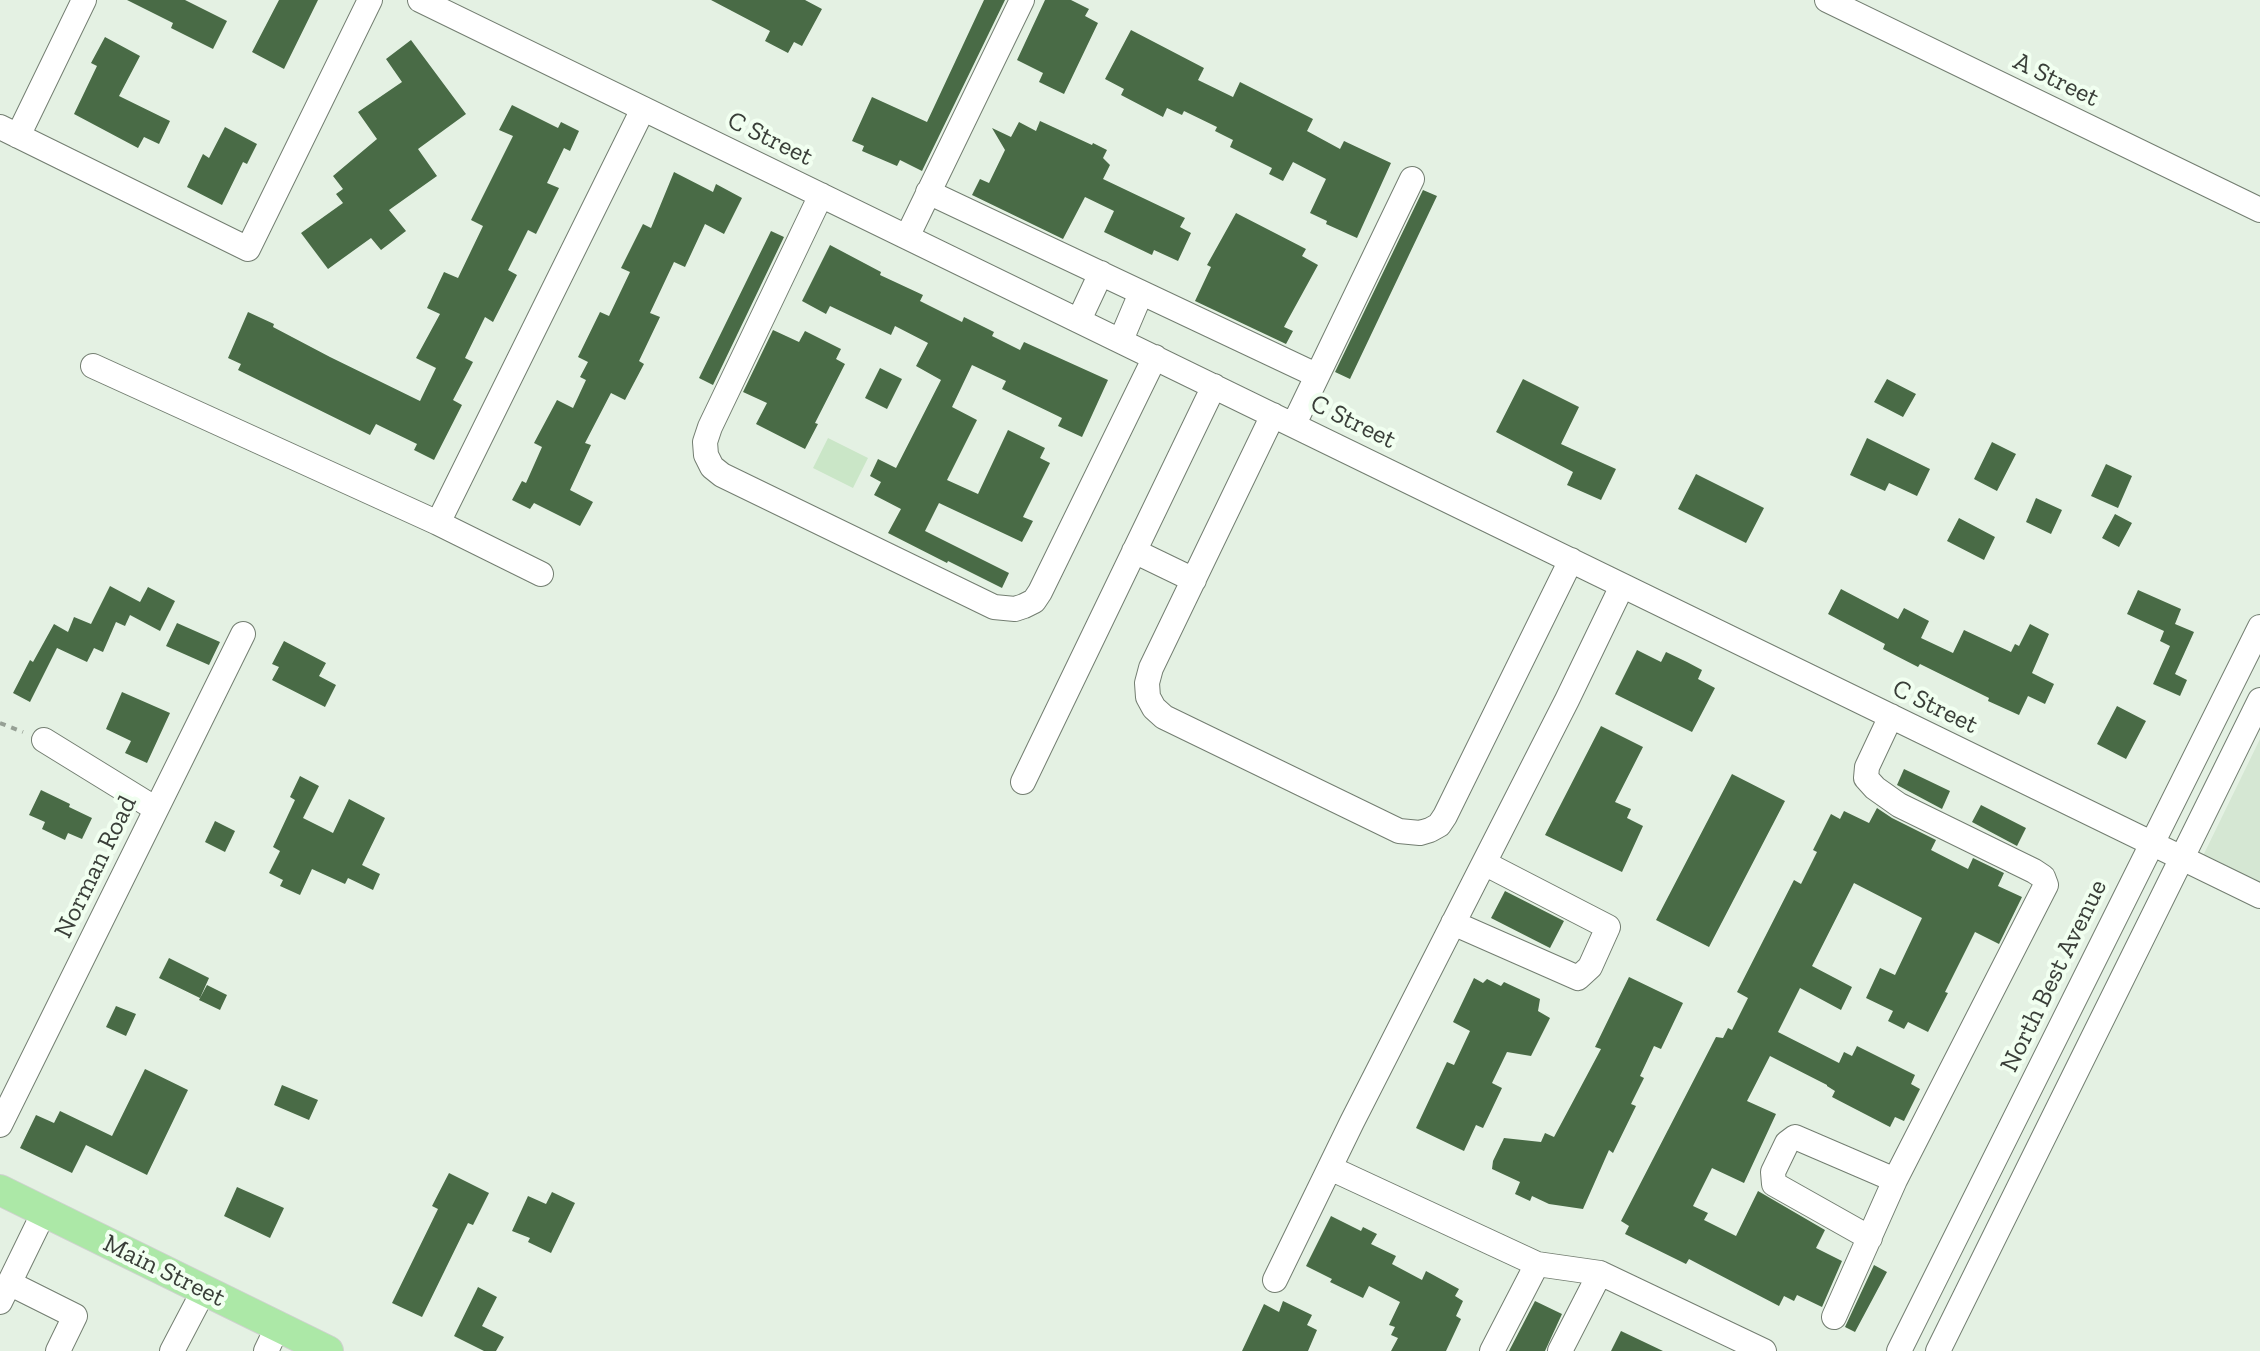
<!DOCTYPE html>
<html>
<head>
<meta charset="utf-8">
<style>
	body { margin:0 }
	canvas { display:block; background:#e4f1e3 }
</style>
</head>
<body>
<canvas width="2260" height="1351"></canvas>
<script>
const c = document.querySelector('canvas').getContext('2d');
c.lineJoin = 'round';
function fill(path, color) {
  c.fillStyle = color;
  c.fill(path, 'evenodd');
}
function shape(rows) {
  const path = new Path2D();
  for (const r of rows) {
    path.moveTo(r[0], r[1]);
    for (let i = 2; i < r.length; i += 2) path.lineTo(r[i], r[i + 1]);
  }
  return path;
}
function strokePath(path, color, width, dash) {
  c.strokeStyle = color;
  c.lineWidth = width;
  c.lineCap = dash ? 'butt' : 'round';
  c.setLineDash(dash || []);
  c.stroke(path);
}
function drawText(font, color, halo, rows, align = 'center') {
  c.font = font + ' "Zilla Slab",serif';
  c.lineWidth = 8;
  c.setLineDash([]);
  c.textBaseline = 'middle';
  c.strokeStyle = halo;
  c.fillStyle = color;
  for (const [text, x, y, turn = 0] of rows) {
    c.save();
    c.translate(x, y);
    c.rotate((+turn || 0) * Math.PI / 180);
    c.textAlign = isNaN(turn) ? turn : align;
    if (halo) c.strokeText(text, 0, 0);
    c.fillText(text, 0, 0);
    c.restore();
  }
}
const built = shape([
	[2260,739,2260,892,2200,862]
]);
const green = shape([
	[828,438,868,458,853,488,813,468]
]);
const building = shape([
	[127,0,185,0,227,21,213,49,171,28,173,23],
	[279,0,318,0,284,69,252,52],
	[711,0,805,0,822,9,802,46,794,42,788,53,765,41,770,31],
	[984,0,1005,0,922,171,900,160,897,166,862,151,864,146,852,141,872,97,927,122],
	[1045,0,1071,0,1089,9,1085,16,1098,23,1064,94,1039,82,1043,73,1017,60],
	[1131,30,1204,68,1198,80,1233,97,1240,82,1313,119,1307,131,1340,149,1344,141,1391,163,1357,238,1326,224,1327,221,1310,213,1326,179,1293,162,1283,181,1269,174,1272,168,1230,147,1233,140,1215,131,1217,127,1184,111,1182,115,1167,108,1163,117,1121,95,1124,89,1105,79],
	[105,37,140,56,119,96,170,121,159,144,144,137,138,148,74,114,97,66,91,63],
	[411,40,466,114,418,149,437,176,389,210,406,231,381,250,371,238,328,269,301,233,343,203,336,194,343,189,333,176,377,139,358,112,402,82,386,59],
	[512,105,558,128,561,122,579,131,570,151,564,148,547,183,559,188,536,234,528,230,508,270,517,275,493,322,485,317,465,358,473,362,453,400,462,405,434,460,414,450,417,444,376,424,370,435,238,370,241,364,228,358,248,312,274,324,273,327,330,357,420,401,436,368,416,358,440,314,427,308,444,272,458,278,483,226,471,220,513,136,499,130],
	[1040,121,1092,145,1093,143,1107,150,1103,158,1110,165,1103,179,1185,218,1180,227,1191,233,1178,261,1154,250,1152,255,1104,232,1114,211,1085,197,1063,239,972,195,980,179,989,183,1005,150,992,128,1011,137,1019,122,1036,131],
	[225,127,257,144,247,164,243,162,222,205,187,187,203,154,209,158],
	[674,172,713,192,716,184,742,198,724,234,705,224,685,267,674,262,650,313,660,317,639,361,644,364,625,400,611,393,585,443,591,445,570,490,593,502,580,526,534,503,530,509,512,500,522,481,526,483,542,447,534,443,557,400,573,408,586,380,580,377,588,362,578,357,600,312,609,316,630,272,621,268,643,224,651,228],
	[1423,190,1437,196,1350,379,1335,372],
	[1236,213,1306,249,1302,256,1318,265,1284,327,1293,331,1286,344,1195,301,1211,267,1207,265],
	[771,231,784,237,713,385,699,378],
	[830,245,881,272,880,275,923,295,920,301,962,322,964,317,994,332,992,336,1020,350,1024,342,1108,380,1082,437,1058,426,1062,418,1002,389,1006,381,972,365,952,407,977,420,947,480,978,494,1008,430,1045,448,1040,458,1050,463,1023,517,1033,521,1022,542,939,503,925,531,1009,573,1002,588,948,561,947,563,888,533,901,509,874,495,881,482,870,476,878,459,896,468,941,380,916,366,928,343,895,326,891,335,830,306,826,314,802,301],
	[773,330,799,342,805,331,841,349,836,359,845,364,815,423,818,424,805,449,756,424,767,403,743,392],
	[880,368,902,379,887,409,865,398],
	[1523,379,1579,407,1561,444,1616,469,1601,500,1567,485,1573,472,1496,432],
	[1887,379,1916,394,1903,417,1874,402],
	[1867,438,1930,469,1917,496,1889,483,1885,491,1850,475],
	[1992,442,2016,454,1997,491,1974,479],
	[2106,464,2132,476,2118,508,2091,496],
	[1696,474,1764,508,1746,543,1678,509],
	[2036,498,2062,510,2051,534,2026,522],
	[2115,514,2132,523,2119,547,2102,538],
	[1959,518,1995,537,1984,560,1947,541],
	[110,586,140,602,148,587,175,601,160,631,130,615,125,626,116,622,103,652,94,648,87,662,57,648,30,702,13,693,30,660,33,662,54,624,68,632,74,617,91,624],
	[1841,589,1898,619,1904,608,1929,621,1921,638,1953,653,1964,630,2011,652,2015,644,2019,646,2030,624,2049,634,2032,673,2054,684,2045,704,2028,696,2019,715,1988,701,1989,698,1920,664,1918,667,1883,649,1885,644,1828,614],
	[2138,590,2181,609,2175,624,2194,632,2175,674,2187,680,2180,696,2153,684,2170,646,2160,641,2164,631,2127,614],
	[177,623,220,642,209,665,166,646],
	[284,641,326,663,319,676,336,685,325,707,272,680,279,667,272,664],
	[1637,650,1661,662,1666,652,1687,662,1702,670,1698,679,1715,688,1692,732,1615,694],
	[122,692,170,713,147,763,125,753,131,741,106,729],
	[2117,706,2146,721,2126,759,2097,744],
	[1601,726,1643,747,1615,802,1631,809,1627,818,1643,826,1622,872,1545,835],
	[1904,769,1950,791,1942,809,1897,785],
	[1732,774,1785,801,1709,947,1656,920],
	[300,776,319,786,303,818,333,833,349,799,385,818,362,865,380,874,373,890,348,878,345,884,312,869,300,895,280,886,283,880,269,873,280,851,273,847,295,800,290,797],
	[41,790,70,804,69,807,92,818,82,839,68,833,65,840,42,829,45,822,29,815],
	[1981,805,2026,828,2017,846,1972,822],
	[1877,808,1892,818,1936,840,1931,850,1968,869,1973,858,2004,873,1998,886,2022,897,1999,944,1975,932,1945,992,1948,993,1928,1032,1908,1022,1904,1029,1888,1021,1893,1011,1866,998,1880,968,1895,975,1922,918,1854,883,1812,966,1852,987,1841,1010,1800,988,1778,1032,1839,1063,1844,1052,1852,1056,1857,1046,1915,1075,1911,1084,1920,1089,1904,1121,1895,1117,1890,1127,1832,1097,1835,1091,1827,1086,1827,1085,1770,1056,1747,1101,1776,1114,1744,1183,1712,1168,1693,1206,1708,1213,1704,1220,1736,1236,1758,1191,1825,1230,1816,1248,1842,1261,1822,1307,1797,1295,1794,1301,1784,1296,1779,1306,1689,1259,1686,1264,1625,1234,1629,1226,1621,1221,1716,1037,1723,1038,1728,1028,1732,1030,1748,998,1737,992,1794,880,1801,884,1817,852,1813,850,1831,814,1840,819,1844,811,1869,823],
	[215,821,235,831,225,852,205,842],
	[1505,891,1564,921,1550,948,1491,918],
	[169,958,209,978,200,998,159,978],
	[1629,977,1683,1003,1661,1049,1654,1046,1640,1076,1644,1078,1631,1104,1636,1106,1613,1153,1609,1150,1583,1209,1549,1204,1532,1196,1530,1201,1515,1194,1520,1182,1492,1169,1493,1161,1504,1138,1541,1142,1545,1133,1554,1137,1601,1049,1595,1047],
	[1474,978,1483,983,1487,979,1501,986,1504,982,1540,999,1538,1011,1550,1018,1531,1056,1507,1052,1492,1083,1502,1088,1483,1128,1476,1125,1464,1151,1416,1128,1447,1062,1454,1065,1470,1031,1453,1022],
	[207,985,227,995,220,1010,199,1000],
	[116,1006,136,1014,126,1036,106,1027],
	[145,1069,188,1090,147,1175,86,1145,72,1173,20,1148,36,1115,54,1123,60,1111,112,1136],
	[282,1085,318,1100,309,1120,274,1105],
	[449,1173,489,1193,473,1225,468,1223,422,1317,392,1303,438,1209,432,1206],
	[237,1187,284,1208,270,1238,224,1216],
	[552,1192,575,1203,551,1253,528,1242,530,1238,512,1231,528,1196,546,1204],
	[1331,1216,1361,1231,1363,1227,1377,1234,1371,1244,1396,1256,1392,1264,1422,1280,1426,1271,1459,1289,1455,1296,1463,1301,1456,1316,1461,1319,1446,1351,1391,1351,1398,1338,1391,1335,1395,1327,1389,1325,1400,1302,1369,1286,1363,1298,1330,1282,1332,1279,1306,1266],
	[1874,1265,1887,1272,1855,1332,1845,1327],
	[478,1287,497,1297,482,1326,504,1337,496,1351,484,1351,454,1336],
	[1283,1301,1312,1315,1307,1325,1317,1330,1308,1351,1242,1351,1264,1304,1279,1312],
	[1535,1301,1562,1314,1545,1351,1509,1351],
	[1621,1331,1663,1351,1611,1351]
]);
const path = shape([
	[0,723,23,732]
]);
const minor = shape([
	[420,0,2260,896],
	[1827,0,2260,210],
	[0,127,248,249,370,0],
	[18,136,84,0],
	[928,192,1316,375],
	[821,195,710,427,705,442,706,455,712,467,722,475,994,607,1015,609,1024,606,1034,601,1040,592,1155,357],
	[907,237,1022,0],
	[1079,320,1101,273],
	[1121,340,1141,293],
	[93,366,438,523,541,574],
	[1273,415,1151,668,1147,683,1148,697,1154,708,1164,717,1399,831,1420,833,1430,830,1439,825,1445,816,1571,560],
	[1294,424,1412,179],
	[438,523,643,109],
	[1134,551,1194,580],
	[44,740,156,809],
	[1023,782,1214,386],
	[1453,923,1578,978,1590,967,1608,927,1484,863],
	[0,1125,243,634],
	[1330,1168,1537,1264,1600,1273,1764,1351],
	[1870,1238,1774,1184,1773,1172,1787,1143,1795,1137,1895,1180],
	[1275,1280,1352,1122,1567,700,1622,586],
	[9,1283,75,1316,58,1351],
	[0,1302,44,1212],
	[1834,1317,1895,1180,2046,885,2043,877,2034,871,1899,805,1875,788,1866,778,1867,767,1891,716],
	[172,1351,204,1290],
	[266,1351,278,1326],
	[1492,1351,1537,1264],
	[1560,1351,1600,1273],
	[1899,1351,2260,627],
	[1938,1351,2260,700]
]);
const major = shape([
	[0,1190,328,1351]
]);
const streetNames = [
	["A Street",2056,80,26],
	["C Street",770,139,26],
	["C Street",1353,422,26],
	["C Street",1935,707,26],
	["Norman Road",96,867,-64],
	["North Best Avenue",2054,976,-64],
	["Main Street",164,1271,26]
];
fill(built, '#d5e7d3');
fill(green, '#cae6c7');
fill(building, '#496b46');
strokePath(minor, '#737e71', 26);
strokePath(major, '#cfd1cf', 32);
strokePath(path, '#96a095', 4, [6, 6]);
strokePath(minor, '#fff', 24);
strokePath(major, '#ace8a7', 30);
drawText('26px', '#393e38', '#f1fff0', streetNames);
</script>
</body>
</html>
